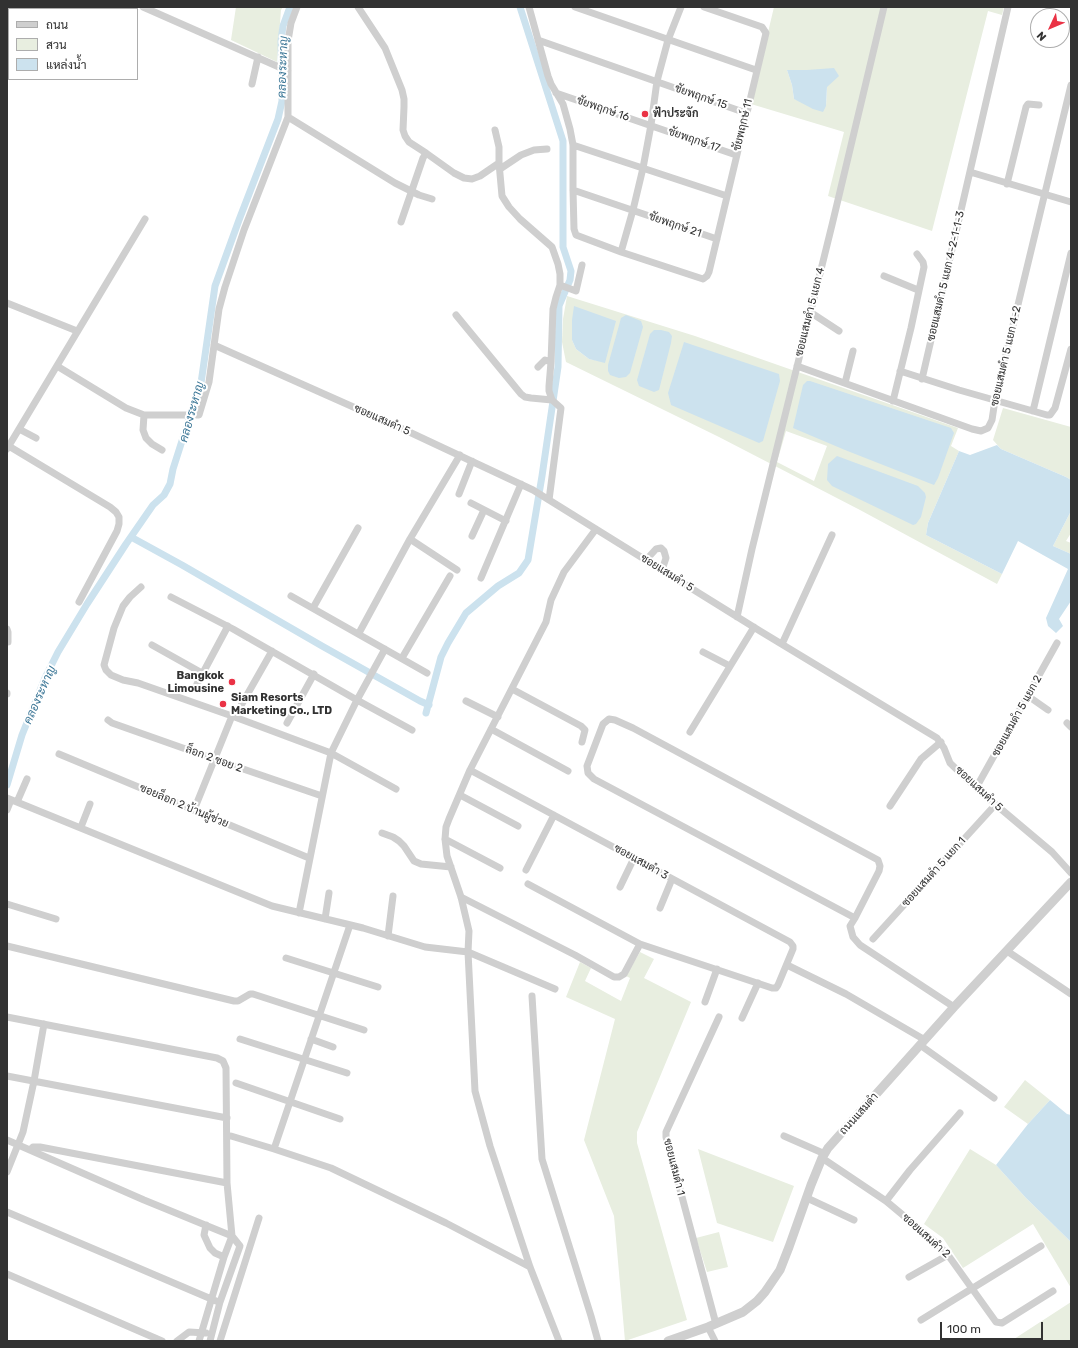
<!DOCTYPE html>
<html>
<head>
<meta charset="utf-8">
<style>
	body { margin:0 }
	#map { position:relative; width:1078px; height:1348px; overflow:hidden; background:#fff; font-family:Rubik,Sarabun,sans-serif }
	canvas { display:block }
	.frame { position:absolute; inset:0; border:8px solid #323232; pointer-events:none }
	.legend { position:absolute; left:8px; top:8px; width:130px; height:72px; box-sizing:border-box; background:#fff; border:1px solid #adadad; margin:0; padding:5px 7px; list-style:none; font-size:12px; color:#323232 }
	.legend li { display:flex; align-items:center; gap:8px; height:20px }
	.legend b { width:20px; border:1px solid #adadad }
	.north { position:absolute; left:1030px; top:8px; width:40px; height:40px; box-sizing:border-box; background:#fff; border:1px solid #adadad; border-radius:50%; rotate:226deg; font-size:11px; font-weight:700; line-height:16px; text-align:center; color:#323232 }
	.north::after { content:''; display:block; margin:auto; width:14px; height:18px; background:#ea3245; clip-path:polygon(50% 0,100% 100%,50% 72%,0 100%) }
	.scale { position:absolute; left:940px; top:1322px; width:103px; height:18px; box-sizing:border-box; border:2px solid #323232; border-top:0; padding-left:5px; font-size:12px; line-height:14px; white-space:nowrap; color:#323232; -webkit-text-stroke:3px #fff; paint-order:stroke }
</style>
</head>
<body>
<div id="map">
<canvas width="1078" height="1348"></canvas>
<div class="frame"></div>
<ul class="legend">
<li><b style="height:5px;background:#cfcfcf"></b>ถนน</li>
<li><b style="height:11px;background:#e8eee0"></b>สวน</li>
<li><b style="height:11px;background:#cce2ee"></b>แหล่งน้ำ</li>
</ul>
<div class="north">N</div>
<div class="scale">100 m</div>
</div>
<script>
const c = document.querySelector('canvas').getContext('2d');
c.lineJoin = 'round';
function fill(path, color) {
  c.fillStyle = color;
  c.fill(path, 'evenodd');
}
function shape(rows) {
  const path = new Path2D();
  for (const r of rows) {
    path.moveTo(r[0], r[1]);
    for (let i = 2; i < r.length; i += 2) path.lineTo(r[i], r[i + 1]);
  }
  return path;
}
function strokePath(path, color, width, dash) {
  c.strokeStyle = color;
  c.lineWidth = width;
  c.lineCap = dash ? 'butt' : 'round';
  c.setLineDash(dash || []);
  c.stroke(path);
}
function drawText(font, color, halo, rows, align = 'center') {
  c.font = font + ' Rubik,Sarabun,sans-serif';
  c.lineWidth = 4;
  c.setLineDash([]);
  c.textBaseline = 'middle';
  c.strokeStyle = halo;
  c.fillStyle = color;
  for (const [text, x, y, turn = 0] of rows) {
    c.save();
    c.translate(x, y);
    c.rotate((+turn || 0) * Math.PI / 180);
    c.textAlign = isNaN(turn) ? turn : align;
    if (halo) c.strokeText(text, 0, 0);
    c.fillText(text, 0, 0);
    c.restore();
  }
}
const green = shape([
	[236,7,283,7,281,10,277,62,231,40],
	[774,7,1004,7,1002,15,988,11,932,231,828,196,844,132,751,104],
	[787,70,807,70,827,87,826,106,794,99,792,85],
	[567,296,695,336,958,428,951,446,959,451,928,523,926,535,1002,574,997,584,860,510,719,437,566,362,562,342,563,319],
	[572,320,605,362,589,359,576,349,572,340],
	[786,431,827,446,814,481,777,462],
	[1003,408,1071,427,1071,480,1066,477,1001,449,993,440],
	[1071,511,1071,533,1066,541,1071,543,1071,554,1053,546],
	[640,952,654,959,644,978,691,1002,637,1132,637,1143,687,1320,625,1341,614,1216,584,1140,615,1019,566,997,580,962,591,968,585,981,621,1001,630,978,626,976],
	[1025,1080,1050,1100,1028,1124,1004,1107],
	[698,1149,794,1186,773,1242,717,1223],
	[970,1149,996,1165,1026,1198,1071,1242,1071,1288,1033,1224,963,1268,943,1238,924,1224],
	[719,1232,728,1267,707,1272,696,1238],
	[1071,1302,1071,1341,1011,1341]
]);
const water = shape([
	[834,68,839,76,827,87,826,106,823,112,813,109,794,99,792,85,787,70,807,70],
	[574,306,616,321,605,363,589,359,576,349,572,340,572,320],
	[626,315,641,321,643,327,630,373,626,377,619,378,610,375,608,371,608,365,621,318],
	[654,330,661,330,669,332,672,336,671,343,659,390,654,392,639,386,637,380,650,334],
	[684,342,779,374,780,381,763,441,759,443,671,405,668,393],
	[807,381,810,381,951,428,954,433,938,478,934,485,845,450,793,428,803,385],
	[997,445,1001,449,1066,477,1071,480,1071,511,1053,546,1071,554,1071,601,1059,619,1063,626,1056,633,1048,626,1046,618,1068,569,1018,541,1002,574,926,535,928,523,959,451,970,455],
	[837,456,918,486,925,493,926,497,921,517,916,524,913,525,832,486,827,480,828,464],
	[1050,1100,1067,1114,1071,1115,1071,1242,1026,1198,996,1165,1028,1124]
]);
const canal = shape([
	[131,537,182,565,322,646,420,701,429,705],
	[426,713,441,657,448,643,466,613,498,586,519,573,528,560,542,476,558,367,559,306,570,280,571,271,563,247,563,141,520,7],
	[7,785,22,735,45,678,58,652,87,604,126,544,153,505,164,495,170,484,173,469,188,422,200,390,215,286,239,220,278,119,282,101,281,41,283,26,290,7]
]);
const minor = shape([
	[143,7,288,71],
	[358,7,385,48,402,90,404,99,404,107,403,130,405,136,409,142,426,153],
	[529,7,548,76,551,84,563,104,570,129,573,145,573,190,574,229,576,235,621,252,703,279,707,276,709,272,766,33,762,27,704,7],
	[575,7,756,70],
	[23,9,24,7],
	[69,9,70,7],
	[111,9,112,7],
	[538,40,746,113],
	[7,42,9,38],
	[252,84,258,57],
	[556,93,736,155],
	[288,117,395,183,419,195,432,199],
	[495,130,499,147,499,163,502,196,509,207,520,219,552,247,558,264,560,274,560,285,556,297,553,309,551,362,549,386,549,391,552,400],
	[573,145,727,196],
	[500,169,521,155,534,150,547,149],
	[970,172,1071,202],
	[1007,184,1026,107,1028,104,1039,105],
	[573,190,717,239],
	[401,222,423,158,426,153,454,173,464,178,472,179,480,176,499,163],
	[621,252,633,210,643,168,651,125,657,81,668,40,681,7],
	[884,276,918,290],
	[560,285,576,291,582,265],
	[7,303,77,331],
	[810,312,839,331],
	[456,315,521,394,525,397,531,398,552,400,561,408,549,500],
	[214,345,405,430,533,490,760,631,937,738,944,748,950,763,976,788,1052,852,1071,873],
	[57,366,126,408,144,415,199,415,209,382,219,309,225,287,244,230,288,117,288,41,291,23,297,7],
	[797,366,972,429,981,431,988,428,992,420,995,400,1071,85],
	[538,367,545,360,551,362],
	[900,371,959,390,1047,415,1050,415,1055,408,1071,349],
	[922,379,1008,7],
	[845,383,853,351],
	[893,401,911,328,924,267,923,262,917,254],
	[1033,411,1071,253],
	[144,415,143,430,146,438,152,444,162,450],
	[19,429,36,438],
	[7,445,110,507,116,512,119,517,119,524,117,531,79,602],
	[7,449,145,219],
	[459,494,472,461],
	[471,503,506,521],
	[472,536,484,510],
	[410,539,457,570],
	[646,560,656,549,661,548,664,551,666,558,662,570],
	[481,578,521,484],
	[141,587,130,597,123,606,114,628,104,665,106,670,111,675,123,680,138,683,232,716,331,753,396,789],
	[291,596,427,673],
	[171,597,233,629,357,700,412,730],
	[313,608,358,528],
	[737,617,752,549,832,225,884,7],
	[7,629,8,632,8,642],
	[359,633,410,539,460,455],
	[782,644,832,535],
	[152,645,202,673],
	[703,652,730,666],
	[402,658,450,576],
	[197,684,228,626],
	[512,689,581,726,585,730,582,742],
	[7,694,7,693],
	[1028,696,1048,710],
	[466,701,498,717],
	[239,709,272,651],
	[108,720,112,723,214,759,322,796],
	[287,723,314,674],
	[1067,723,1071,727],
	[491,729,568,771],
	[690,732,754,627],
	[59,754,309,858],
	[470,770,790,942,793,946,793,949,778,985,776,988,772,988,640,944,528,884],
	[976,788,1057,643],
	[460,795,518,826],
	[7,798,272,906,363,928,425,947,468,952,555,989],
	[17,802,27,779],
	[890,806,921,759,941,742],
	[7,810,11,800],
	[194,810,232,716],
	[81,827,90,804],
	[382,833,393,837,399,841,404,846,414,861,421,864,451,867],
	[445,839,500,868],
	[526,870,554,815],
	[620,887,634,858],
	[461,897,575,955,614,977,619,977,624,974,640,944],
	[7,904,56,919],
	[660,908,672,879],
	[299,913,331,753,357,700,385,649],
	[855,918,594,779,588,773,587,766,603,724,609,719,615,720,633,728,878,860,880,866,879,871,855,918,850,926,853,937,860,945,954,1007],
	[325,919,329,893],
	[388,936,393,896],
	[873,939,995,805],
	[7,946,234,1001,238,1001,250,994,253,994,364,1030],
	[1007,951,1071,994],
	[286,958,378,987],
	[787,965,846,994,925,1040],
	[532,996,542,1159,591,1316,598,1341],
	[705,1002,717,969],
	[7,1017,217,1058,223,1061,226,1068,227,1183,232,1236,224,1257,199,1341],
	[742,1018,758,983],
	[240,1039,347,1073],
	[311,1039,333,1047],
	[920,1045,994,1098],
	[7,1076,227,1118],
	[236,1083,340,1119],
	[231,1136,274,1149,331,1168,446,1223,530,1267],
	[784,1136,825,1154],
	[7,1140,144,1200,232,1236,240,1246,220,1302,210,1341],
	[274,1149,350,925],
	[30,1150,33,1147,40,1147,227,1183],
	[822,1158,886,1201,934,1241,948,1255,996,1322,1002,1323,1053,1291],
	[7,1172,23,1132,34,1081,44,1024],
	[807,1198,854,1220],
	[886,1201,910,1170,960,1113],
	[7,1212,216,1301],
	[206,1225,204,1235,210,1248,215,1253,224,1257],
	[7,1274,162,1341],
	[909,1277,948,1255],
	[921,1320,1041,1246],
	[716,1324,666,1137,666,1132,719,1017],
	[708,1327,715,1341],
	[177,1341,189,1332,206,1333],
	[220,1341,259,1218],
	[559,1341,530,1267,490,1146,475,1091,468,952,469,931,461,897,447,856,445,839,446,827,449,819,470,770,546,622,551,600,564,572,596,529]
]);
const tertiary = shape([
	[668,1341,708,1327,743,1312,757,1301,765,1292,780,1270,789,1247,811,1185,822,1158,828,1148,954,1007,1071,882]
]);
const markers = [
	[645,114,4,"#ea3245"],
	[232,682,4,"#ea3245"],
	[223,704,4,"#ea3245"]
];
const streetNames = [
	["ชัยพฤกษ์ 15",701,97,19],
	["ชัยพฤกษ์ 16",603,109,19],
	["ชัยพฤกษ์ 11",743,125,-77],
	["ชัยพฤกษ์ 17",694,140,19],
	["ชัยพฤกษ์ 21",675,225,19],
	["ซอยแสมดำ 5 แยก 4-2-1-1-3",946,276,-77],
	["ซอยแสมดำ 5 แยก 4",810,312,-76],
	["ซอยแสมดำ 5 แยก 4-2",1006,356,-77],
	["ซอยแสมดำ 5",382,420,24],
	["ซอยแสมดำ 5",667,573,32],
	["ซอยแสมดำ 5 แยก 2",1017,716,-61],
	["ล็อก 2 ซอย 2",214,759,20],
	["ซอยแสมดำ 5",979,789,43],
	["ซอยล็อก 2 บ้านผู้ช่วย",184,806,23],
	["ซอยแสมดำ 3",641,862,29],
	["ซอยแสมดำ 5 แยก 1",934,872,-48],
	["ถนนแสมดำ",859,1114,-48],
	["ซอยแสมดำ 1",674,1167,76],
	["ซอยแสมดำ 2",926,1236,42]
];
const poiNames = [
	["ฟ้าประจัก",653,114],
	["Bangkok",224,676,"right"],
	["Limousine",224,689,"right"],
	["Siam Resorts",231,698],
	["Marketing Co., LTD",231,711]
];
const waterNames = [
	["คลองระหาญ",283,67,-88],
	["คลองระหาญ",192,412,-74],
	["คลองระหาญ",40,695,-66]
];
fill(green, '#e8eee0');
fill(water, '#cce2ee');
strokePath(canal, '#cce2ee', 7);
strokePath(minor, '#cfcfcf', 7);
strokePath(tertiary, '#cfcfcf', 9);
for (const [x, y, r, color] of markers) {
  const dot = new Path2D();
  dot.arc(x, y, r, 0, 2 * Math.PI);
  c.fillStyle = color;
  c.fill(dot);
  strokePath(dot, '#fff', 1.5);
}
drawText('11px', '#323232', '#fff', streetNames);
drawText('bold 11px', '#323232', '#fff', poiNames, 'left');
drawText('italic 12px', '#3c7797', '#fff', waterNames);
</script>
</body>
</html>
